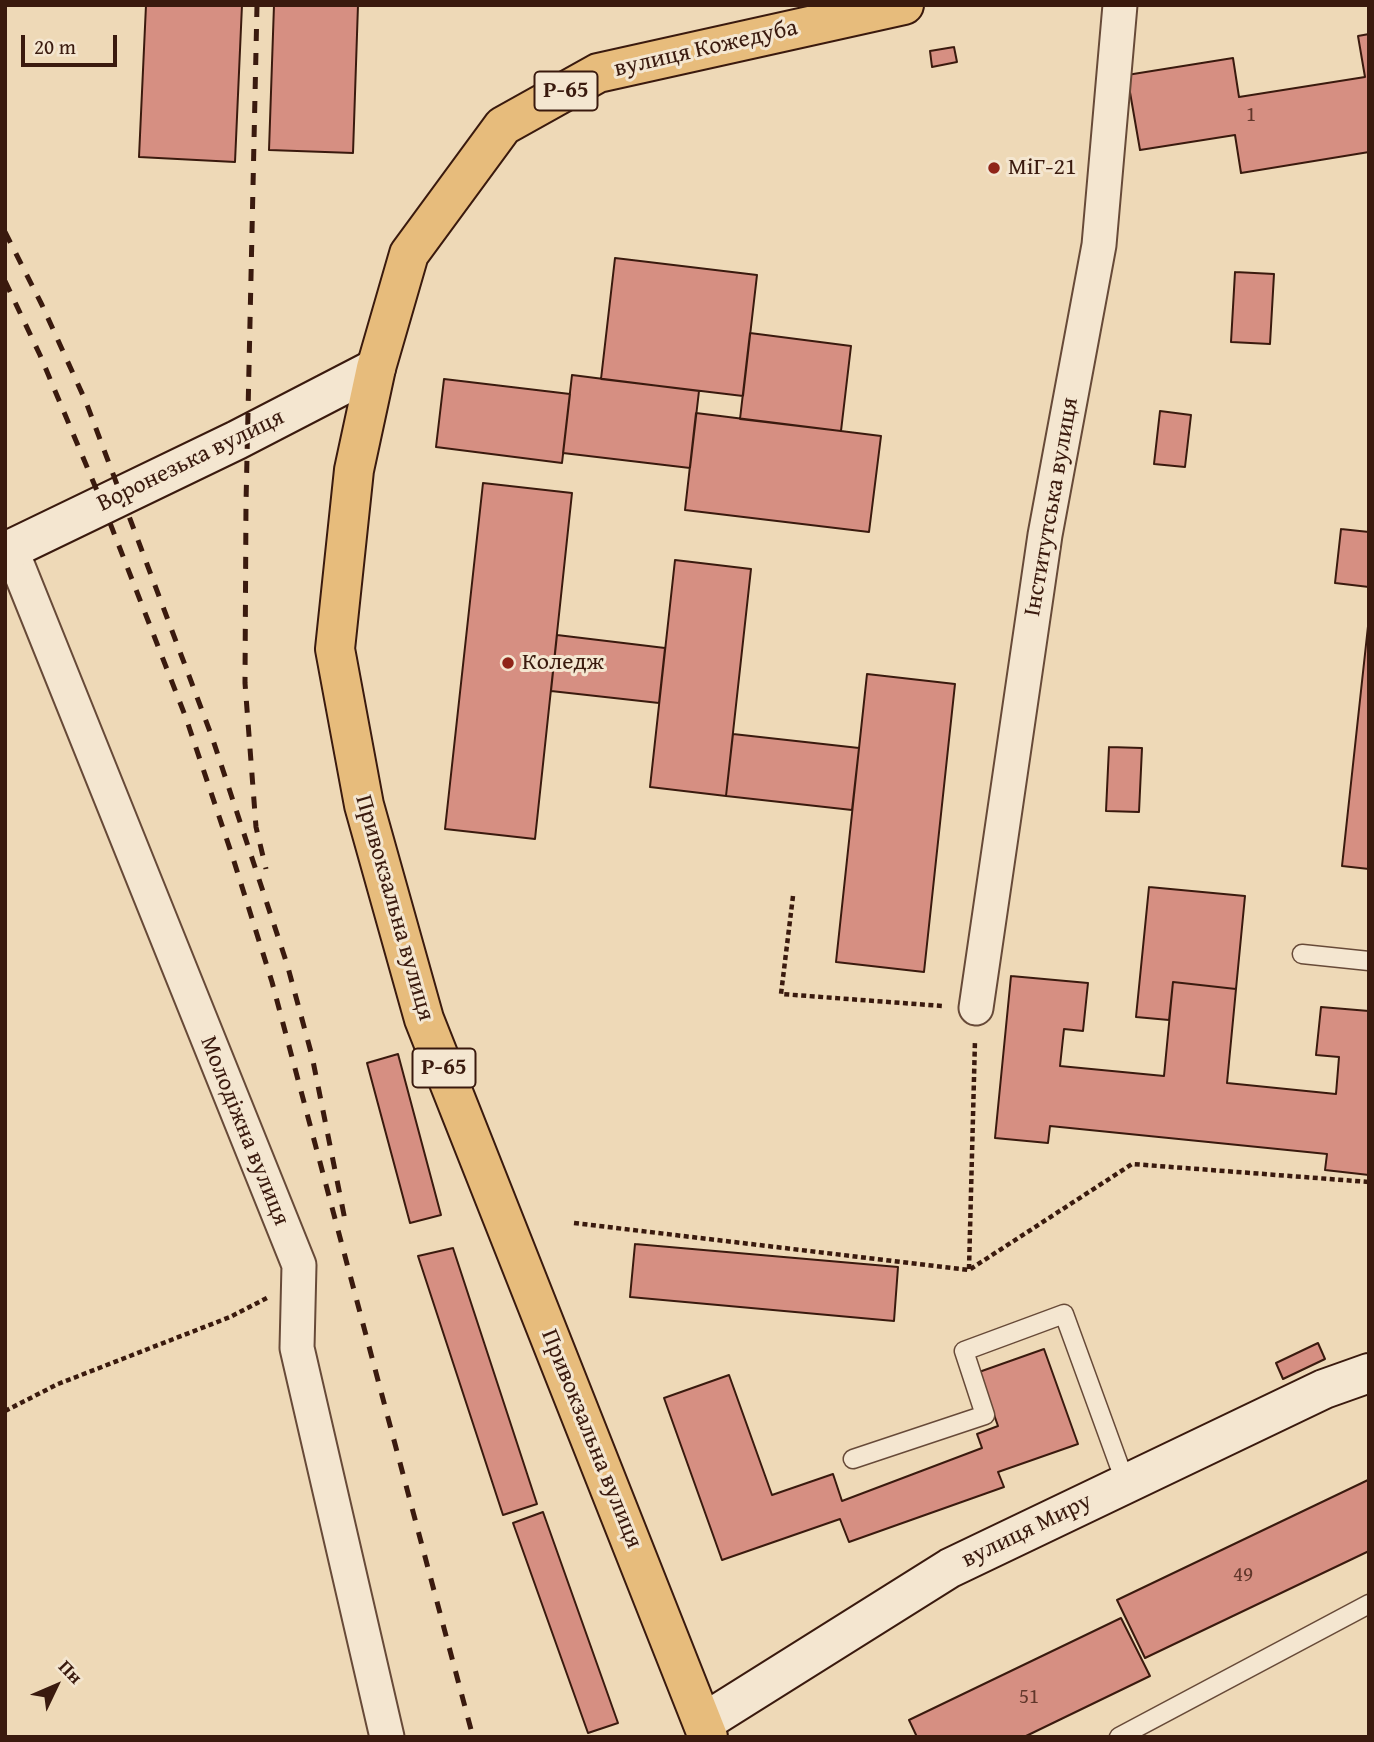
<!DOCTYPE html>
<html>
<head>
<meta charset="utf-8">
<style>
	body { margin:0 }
	#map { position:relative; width:1374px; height:1742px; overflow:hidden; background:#eed9b7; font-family:"Gentium Book Plus",serif }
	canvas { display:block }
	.frame { position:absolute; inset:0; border:7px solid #3a1a0e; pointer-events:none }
	.north { position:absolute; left:21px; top:1651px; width:70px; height:70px; -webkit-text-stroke:5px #f4e6d0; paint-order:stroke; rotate:46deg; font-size:19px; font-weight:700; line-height:28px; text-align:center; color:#3a1a0e }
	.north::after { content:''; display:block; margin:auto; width:24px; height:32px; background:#3a1a0e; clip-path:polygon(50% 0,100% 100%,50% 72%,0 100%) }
	.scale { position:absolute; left:21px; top:35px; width:96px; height:32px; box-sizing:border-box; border:4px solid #3a1a0e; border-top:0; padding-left:9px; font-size:21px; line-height:24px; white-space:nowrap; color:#3a1a0e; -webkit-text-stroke:5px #f4e6d0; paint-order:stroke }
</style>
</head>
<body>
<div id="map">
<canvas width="1374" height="1742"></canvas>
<div class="frame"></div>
<div class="north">Пн</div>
<div class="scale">20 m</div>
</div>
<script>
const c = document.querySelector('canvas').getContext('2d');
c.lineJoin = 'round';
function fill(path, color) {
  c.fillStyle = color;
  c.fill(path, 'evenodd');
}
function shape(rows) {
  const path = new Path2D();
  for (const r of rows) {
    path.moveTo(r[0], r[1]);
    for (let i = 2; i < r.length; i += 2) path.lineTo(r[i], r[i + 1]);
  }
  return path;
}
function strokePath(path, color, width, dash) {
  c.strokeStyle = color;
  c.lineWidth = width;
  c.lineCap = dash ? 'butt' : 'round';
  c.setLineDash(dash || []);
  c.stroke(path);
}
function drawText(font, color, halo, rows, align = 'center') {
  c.font = font + ' "Gentium Book Plus",serif';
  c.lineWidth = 6;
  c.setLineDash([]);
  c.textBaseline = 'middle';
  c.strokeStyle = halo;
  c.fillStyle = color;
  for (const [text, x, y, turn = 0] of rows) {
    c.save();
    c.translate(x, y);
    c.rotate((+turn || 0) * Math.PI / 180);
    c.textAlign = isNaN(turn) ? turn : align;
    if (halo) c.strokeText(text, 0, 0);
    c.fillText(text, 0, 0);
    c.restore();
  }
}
const building = shape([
	[146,5,242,5,235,162,139,157,146,5],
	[274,5,358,5,353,153,269,150,274,5],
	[1369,34,1369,152,1241,173,1235,135,1140,150,1127,75,1233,58,1239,97,1365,77,1358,36,1369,34],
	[954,47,957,62,932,67,930,51,954,47],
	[615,258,757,275,743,396,601,379,615,258],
	[1235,272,1274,274,1270,344,1231,342,1235,272],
	[750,333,851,346,841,431,740,419,750,333],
	[572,375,699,391,690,468,563,453,572,375],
	[444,379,570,394,562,463,436,447,444,379],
	[1160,411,1191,415,1185,467,1154,464,1160,411],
	[696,413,881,436,869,532,685,510,696,413],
	[483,483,572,493,535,839,445,829,483,483],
	[1341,529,1369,532,1369,587,1335,583,1341,529],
	[675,560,751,569,726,796,650,787,675,560],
	[1369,617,1369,869,1342,866,1369,617],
	[557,635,665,648,659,703,551,691,557,635],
	[867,674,955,684,924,972,836,962,867,674],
	[733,734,859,748,852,810,726,796,733,734],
	[1109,747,1142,748,1139,812,1106,811,1109,747],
	[1149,887,1245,896,1236,989,1173,982,1169,1020,1136,1017,1149,887],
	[1011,976,1088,983,1083,1031,1064,1029,1060,1066,1164,1076,1173,982,1236,989,1227,1083,1336,1094,1339,1057,1316,1055,1321,1007,1369,1011,1369,1175,1325,1170,1327,1154,1050,1126,1048,1143,995,1138,1011,976],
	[398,1054,441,1215,410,1223,367,1063,398,1054],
	[635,1244,898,1267,894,1321,630,1297,635,1244],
	[453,1248,537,1504,503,1515,418,1256,453,1248],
	[1318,1343,1325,1359,1283,1379,1276,1363,1318,1343],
	[1044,1349,1078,1444,998,1472,1004,1487,849,1542,840,1519,722,1560,664,1398,729,1375,772,1495,833,1474,842,1501,982,1448,977,1434,998,1426,979,1372,1044,1349],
	[1368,1480,1369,1551,1145,1658,1117,1600,1368,1480],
	[543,1512,618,1723,588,1733,513,1523,543,1512],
	[1121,1618,1150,1676,1024,1737,917,1737,909,1720,1121,1618]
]);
const path = shape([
	[793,896,781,994,943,1006],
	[574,1223,969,1270,1132,1164,1369,1182],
	[969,1269,975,1040],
	[5,1411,58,1384,230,1317,267,1298]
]);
const service = shape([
	[1302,954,1369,961],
	[853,1459,985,1415,964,1351,1064,1314,1119,1465,1128,1482],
	[1119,1737,1369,1604]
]);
const minor = shape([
	[11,549,299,1265,297,1348,387,1737],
	[976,1008,1045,535,1099,245,1120,5]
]);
const secondary = shape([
	[5,552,237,440,376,368],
	[703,1723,950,1568,1324,1389,1369,1373]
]);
const primary = shape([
	[708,1737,424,1019,364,805,335,649,354,470,376,368,409,254,503,126,598,73,904,5]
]);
const rail = shape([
	[257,5,246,503,245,683,256,827,266,869],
	[5,232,42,305,86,402,212,737,287,964,312,1056,346,1225],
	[5,281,40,355,103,505,186,718,232,855,272,982,473,1737]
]);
const markers = [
	[994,168,7,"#8f2418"],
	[508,663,7,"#8f2418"]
];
const numberNames = [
	["1",1251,116],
	["49",1243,1576],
	["51",1029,1698]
];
const shields = [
	[566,91,63],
	[444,1068,63]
];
const shieldNames = [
	["Р-65",566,91],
	["Р-65",444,1068]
];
const streetNames = [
	["вулиця Кожедуба",706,49,-13],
	["Воронезька вулиця",191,461,-26],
	["Інститутська вулиця",1052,507,-80],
	["Привокзальна вулиця",394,908,74],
	["Молодіжна вулиця",244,1131,68],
	["Привокзальна вулиця",591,1439,68],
	["вулиця Миру",1027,1531,-26]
];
const poiNames = [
	["МіГ-21",1008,168],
	["Коледж",522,663]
];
fill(building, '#d68f82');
strokePath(building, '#3a1a0e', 2);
strokePath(service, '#674a38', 21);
strokePath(minor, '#674a38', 37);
strokePath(secondary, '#3a1a0e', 42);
strokePath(primary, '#3a1a0e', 42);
strokePath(path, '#3a1a0e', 4.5, [5, 3.5]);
strokePath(service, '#f4e6d0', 18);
strokePath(minor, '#f4e6d0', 33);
strokePath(secondary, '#f4e6d0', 38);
strokePath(primary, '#e7bc7c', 38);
strokePath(rail, '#3a1a0e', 5, [12, 12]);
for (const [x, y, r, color] of markers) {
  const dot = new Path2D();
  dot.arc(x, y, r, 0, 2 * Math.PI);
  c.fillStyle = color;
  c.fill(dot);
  strokePath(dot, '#f4e6d0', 2.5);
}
drawText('21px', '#61372b', null, numberNames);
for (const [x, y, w] of shields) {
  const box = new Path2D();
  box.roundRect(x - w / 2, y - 19.5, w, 39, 5);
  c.fillStyle = '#f4e6d0';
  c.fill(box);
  strokePath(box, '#3a1a0e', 2);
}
drawText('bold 23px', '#3a1a0e', null, shieldNames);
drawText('24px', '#3a1a0e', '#f4e6d0', streetNames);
drawText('24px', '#3a1a0e', '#f4e6d0', poiNames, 'left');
</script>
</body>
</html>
